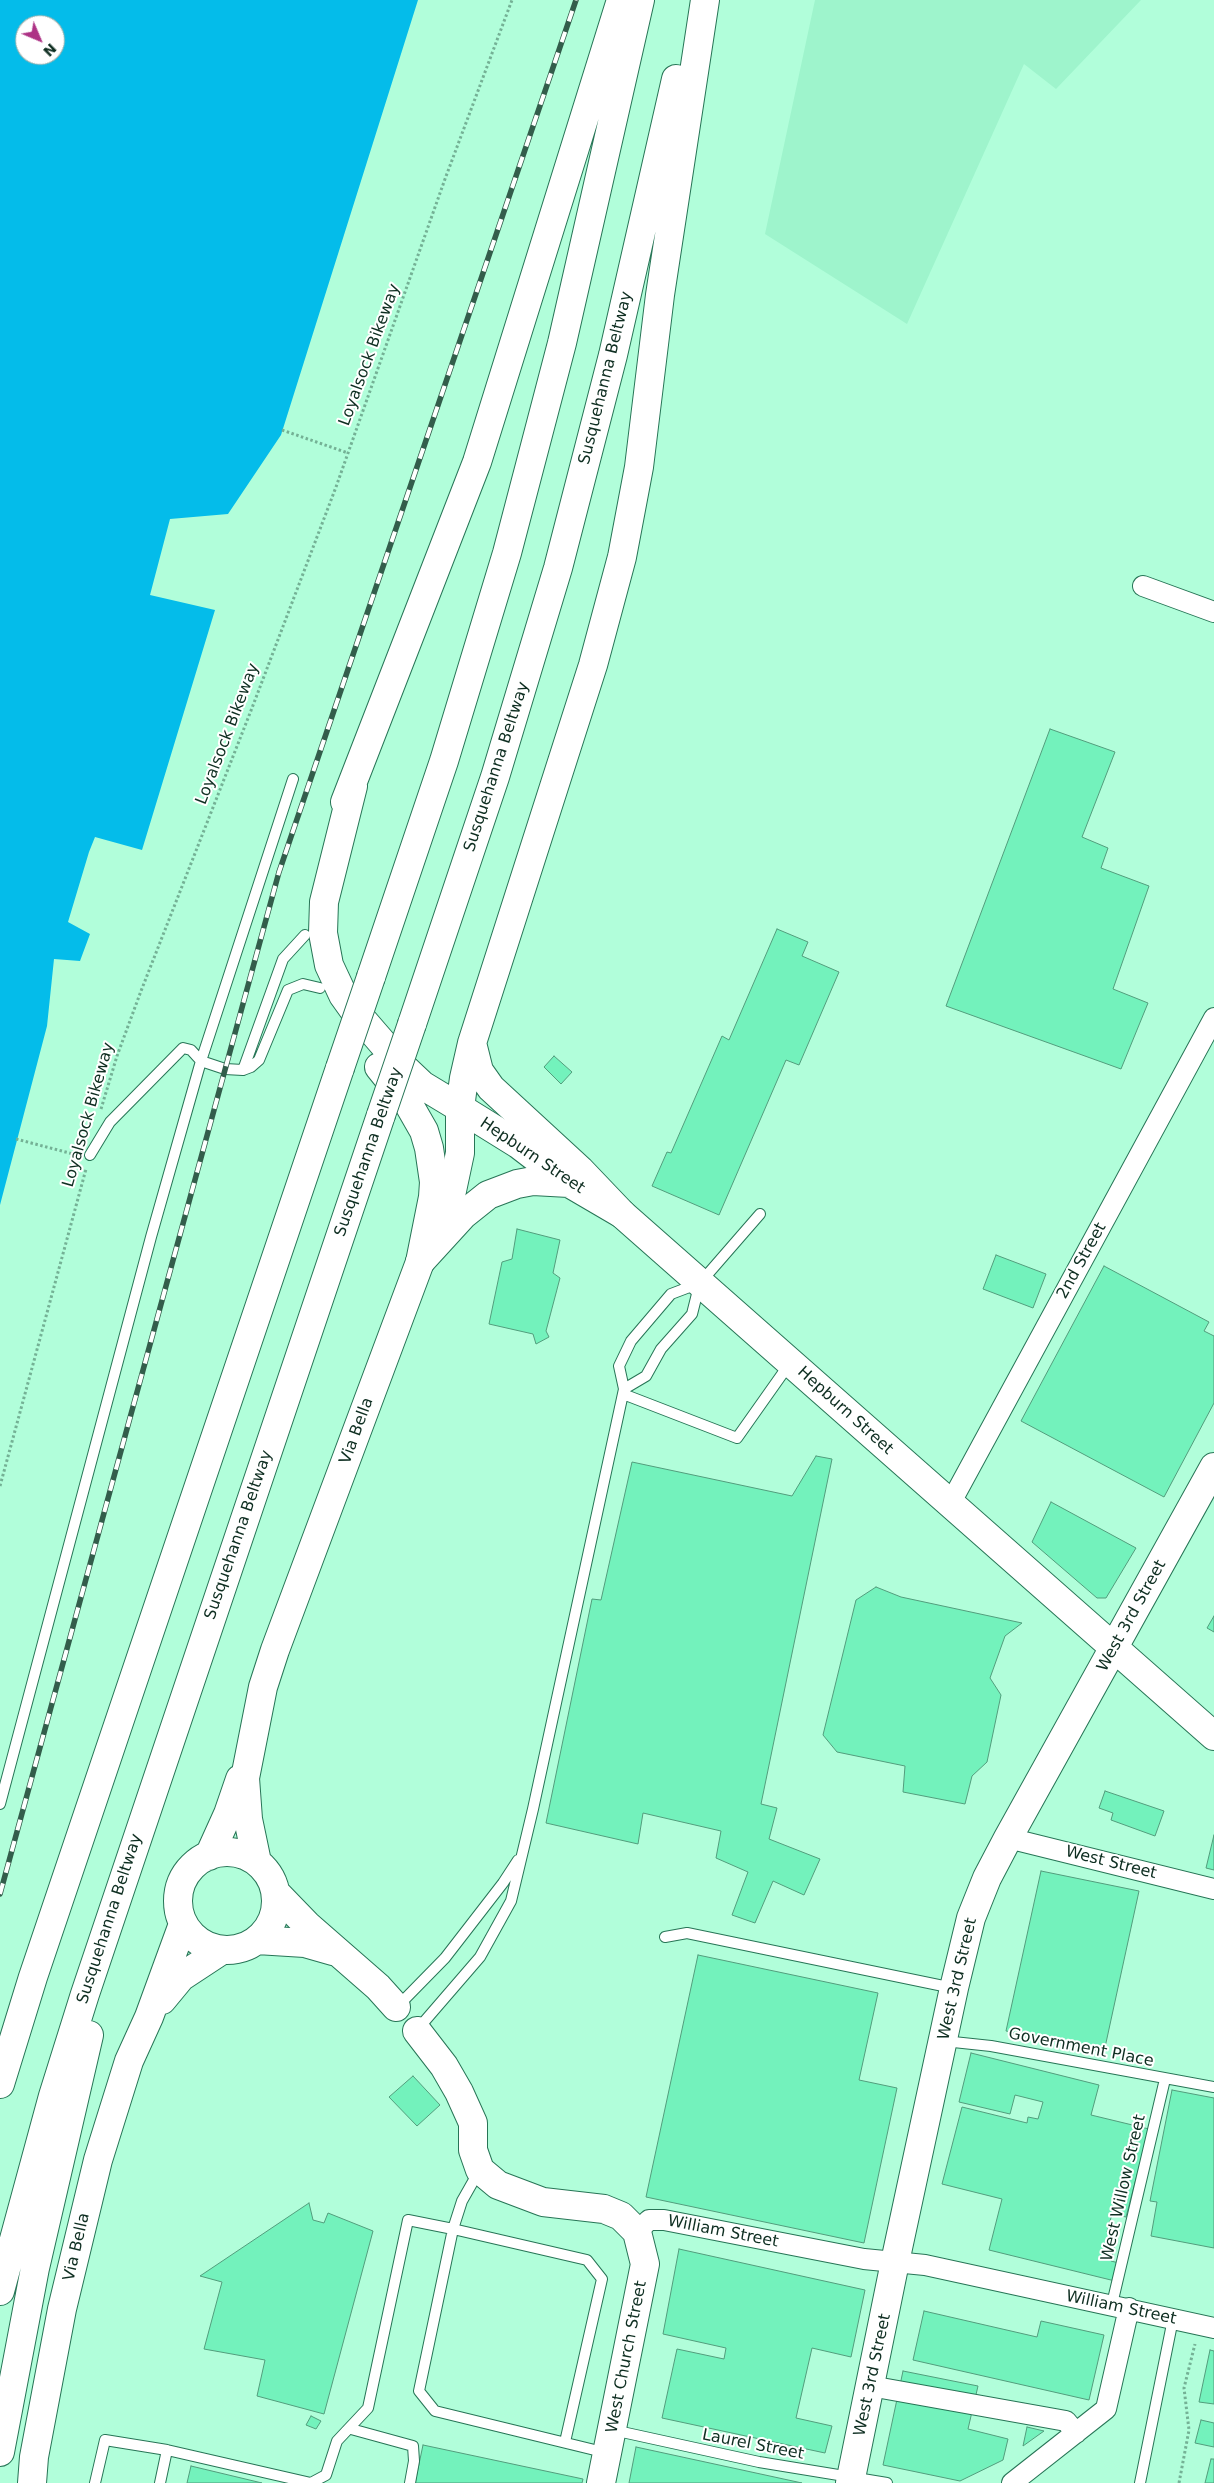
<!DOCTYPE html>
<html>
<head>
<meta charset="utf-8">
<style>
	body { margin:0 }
	#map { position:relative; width:1214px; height:2483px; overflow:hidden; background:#b1feda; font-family:"DejaVu Sans",sans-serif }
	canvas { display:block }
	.north { position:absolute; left:15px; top:15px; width:50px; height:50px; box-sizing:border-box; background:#fff; border:1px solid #9faba6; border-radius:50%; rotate:135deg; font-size:14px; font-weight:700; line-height:20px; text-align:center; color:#0e2e21 }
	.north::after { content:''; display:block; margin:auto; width:18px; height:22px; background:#ad3285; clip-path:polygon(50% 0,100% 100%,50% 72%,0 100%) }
</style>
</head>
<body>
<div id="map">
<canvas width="1214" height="2483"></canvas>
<div class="north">N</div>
</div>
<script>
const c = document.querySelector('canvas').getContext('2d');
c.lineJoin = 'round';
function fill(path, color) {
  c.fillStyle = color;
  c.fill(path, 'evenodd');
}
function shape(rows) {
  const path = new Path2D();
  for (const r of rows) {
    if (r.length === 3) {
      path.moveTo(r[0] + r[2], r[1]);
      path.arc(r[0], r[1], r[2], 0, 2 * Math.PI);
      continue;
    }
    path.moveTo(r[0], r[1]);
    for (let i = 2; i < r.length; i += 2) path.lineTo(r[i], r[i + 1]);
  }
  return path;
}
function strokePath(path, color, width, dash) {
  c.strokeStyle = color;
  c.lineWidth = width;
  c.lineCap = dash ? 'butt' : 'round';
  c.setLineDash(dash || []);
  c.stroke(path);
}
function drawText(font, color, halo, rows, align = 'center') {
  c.font = font + ' "DejaVu Sans",sans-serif';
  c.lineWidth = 4;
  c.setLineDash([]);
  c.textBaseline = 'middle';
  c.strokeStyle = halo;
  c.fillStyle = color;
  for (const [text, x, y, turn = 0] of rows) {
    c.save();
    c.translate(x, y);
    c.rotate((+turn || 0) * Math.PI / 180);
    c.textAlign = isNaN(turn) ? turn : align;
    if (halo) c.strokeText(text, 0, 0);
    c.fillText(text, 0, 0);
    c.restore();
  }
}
const built = shape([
	[815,0,1141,0,1056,89,1024,64,907,324,765,234]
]);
const water = shape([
	[0,0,418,0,281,435,228,514,170,519,150,595,215,610,142,850,95,837,89,852,68,922,90,934,80,961,54,959,47,1026,0,1205],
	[25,25,55,25,55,55,25,55]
]);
const building = shape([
	[1050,729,1115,752,1082,837,1108,848,1101,868,1149,886,1113,989,1148,1003,1121,1069,946,1006,1050,729],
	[777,929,808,942,802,956,839,972,799,1065,786,1060,719,1215,652,1186,667,1152,671,1153,722,1036,729,1040,777,929],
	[554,1056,572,1072,561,1084,544,1067,554,1056],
	[517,1229,560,1240,553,1273,560,1278,546,1331,549,1337,536,1344,533,1334,489,1324,502,1262,512,1259,517,1229],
	[996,1255,1046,1274,1033,1308,983,1289,996,1255],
	[1104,1266,1209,1322,1204,1331,1214,1336,1214,1403,1164,1497,1021,1421,1104,1266],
	[816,1456,832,1459,761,1804,777,1808,769,1839,820,1859,804,1895,773,1881,755,1923,732,1915,748,1872,716,1858,721,1831,643,1813,638,1844,546,1823,592,1599,601,1600,632,1462,792,1496,816,1456],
	[1051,1502,1136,1548,1106,1598,1097,1598,1032,1542,1051,1502],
	[876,1587,901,1597,1022,1623,1005,1636,990,1678,1001,1695,987,1762,972,1776,965,1804,903,1792,905,1766,837,1752,823,1735,856,1600,876,1587],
	[1214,1616,1214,1632,1207,1628,1214,1616],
	[1105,1791,1164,1811,1155,1836,1111,1820,1113,1813,1099,1808,1105,1791],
	[1214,1835,1214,1870,1206,1868,1214,1835],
	[1041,1871,1139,1891,1104,2052,1006,2031,1041,1871],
	[698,1955,878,1993,859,2080,897,2088,864,2243,646,2197,698,1955],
	[971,2053,1099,2085,1091,2115,1149,2129,1126,2217,1112,2214,1107,2232,1117,2235,1111,2261,1119,2263,1115,2281,989,2250,1002,2199,942,2184,962,2107,1027,2123,1028,2117,1038,2119,1043,2102,1015,2095,1010,2114,959,2102,971,2053],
	[413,2076,440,2105,417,2126,389,2097,413,2076],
	[1172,2090,1214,2098,1214,2248,1151,2236,1157,2202,1150,2201,1172,2090],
	[309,2203,313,2220,324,2223,328,2213,373,2231,324,2414,257,2396,265,2360,204,2349,222,2282,200,2276,309,2203],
	[679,2249,865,2290,851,2357,812,2348,796,2418,832,2426,825,2453,662,2418,677,2349,724,2359,726,2348,663,2334,679,2249],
	[924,2311,1037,2337,1041,2321,1104,2335,1089,2400,913,2360,924,2311],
	[1210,2350,1214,2351,1214,2404,1199,2402,1210,2350],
	[903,2371,978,2386,968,2429,1008,2439,1003,2460,960,2481,883,2465,903,2371],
	[311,2416,321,2421,316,2429,306,2425,311,2416],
	[1201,2420,1214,2423,1214,2447,1195,2443,1201,2420],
	[1027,2427,1044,2431,1023,2446,1027,2427],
	[423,2445,583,2479,582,2483,415,2483,423,2445],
	[636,2447,802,2483,629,2483,636,2447],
	[1211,2459,1214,2459,1214,2483,1205,2483,1211,2459],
	[191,2466,262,2483,187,2483,191,2466]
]);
const path = shape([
	[282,430,348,453],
	[101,1109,117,1056,141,991,252,708,336,487,445,179,512,0],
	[16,1139,77,1155],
	[0,1486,86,1169],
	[1179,2483,1189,2430,1184,2388,1195,2344]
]);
const lane = shape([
	[243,1070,283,959,305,935],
	[90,1155,110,1122,183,1048,191,1050,201,1061,225,1069,243,1070,251,1067,259,1060,288,990,303,984,320,988],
	[624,1389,646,1376,661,1349,692,1314,699,1286],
	[623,1394,737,1438,790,1363],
	[0,1804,151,1237,201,1061,293,779],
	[665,1937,687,1933,953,1988],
	[397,2007,445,1958,503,1883,518,1860],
	[417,2030,480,1957,511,1901,533,1809,624,1389,619,1366,631,1341,671,1294,700,1283,760,1214],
	[944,2041,991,2046,1214,2087],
	[1112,2304,1165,2079],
	[351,2429,413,2446,414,2461,410,2483],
	[613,2430,759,2462,887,2483],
	[565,2442,602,2279,587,2260,453,2229,419,2391,435,2411,607,2453],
	[95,2483,105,2440,167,2450,311,2483,326,2475,337,2441,368,2408,408,2220,453,2229,462,2201,479,2171],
	[160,2483,167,2450],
	[1140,2483,1173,2319]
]);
const street = shape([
	[1143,586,1214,612],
	[950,1504,1214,1018],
	[1008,1838,1214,1889],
	[637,2232,649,2220,664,2220,864,2259,925,2265,1214,2328],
	[870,2386,1066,2421,1076,2433],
	[1012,2483,1106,2409,1129,2308]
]);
const secondary = shape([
	[227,1901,49],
	[209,1856,228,1814,240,1779],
	[257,1862,248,1819,245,1778,263,1687,275,1650,420,1262,450,1200,460,1153,460,1108],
	[277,1894,307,1925,378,1987,396,2007],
	[257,1940,305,1943,333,1951],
	[162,2000,181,1977,222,1950],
	[417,2031,444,2066,459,2092,473,2123,473,2150,480,2170,498,2185,543,2202,604,2209,621,2216,637,2232,645,2264,601,2483],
	[32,2483,34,2457,62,2309,98,2160,129,2061,149,2017,183,1924]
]);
const primary = shape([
	[460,1108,518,1144,569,1183,622,1214,1214,1736],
	[420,1262,463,1215,488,1195,517,1184,533,1181,569,1183],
	[850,2483,895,2262,954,1988,971,1918,987,1878,1008,1838,1214,1467]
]);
const highway = shape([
	[353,786,324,902,323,933,329,965,343,995,353,1009,404,1068,422,1085,460,1108,464,1078,472,1043,593,665,622,557,639,467,660,295,705,0],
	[345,802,477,462,621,0],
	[371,977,444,761,507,553,562,343,640,0],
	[412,1024,495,777,558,568,613,355,676,79],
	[472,1043,479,1071,491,1088,580,1170,622,1214],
	[379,1067,408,1103,424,1131,429,1148,434,1182,433,1197,420,1262],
	[0,2084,33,1977,340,1068],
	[0,2291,53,2096,85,1994,381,1115],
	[0,2452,35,2268,89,2035]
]);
const rail = shape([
	[0,1894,279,872,576,0]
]);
const highwayBridge = shape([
	[340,1068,371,977],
	[381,1115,412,1024]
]);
const streetNames = [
	["Loyalsock Bikeway",370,355,-70],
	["Susquehanna Beltway",606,378,-76],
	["Loyalsock Bikeway",228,734,-69],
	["Susquehanna Beltway",497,767,-72],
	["Loyalsock Bikeway",89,1115,-74],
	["Susquehanna Beltway",369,1152,-71],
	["Hepburn Street",532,1156,34],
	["2nd Street",1082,1261,-61],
	["Hepburn Street",845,1411,42],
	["Via Bella",357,1431,-70],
	["Susquehanna Beltway",239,1535,-71],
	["West 3rd Street",1132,1616,-61],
	["West Street",1111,1863,14],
	["Susquehanna Beltway",110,1919,-72],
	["West 3rd Street",958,1979,-77],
	["Government Place",1081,2048,11],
	["West Willow Street",1124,2188,-77],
	["William Street",723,2232,11],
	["Via Bella",77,2247,-77],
	["William Street",1121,2308,12],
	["West Church Street",627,2357,-79],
	["West 3rd Street",873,2375,-78],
	["Laurel Street",753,2445,11]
];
fill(built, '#9ef4cc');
fill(water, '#04bcea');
fill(building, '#73f2bc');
strokePath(building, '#529d7c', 1);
strokePath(lane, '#277556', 12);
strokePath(street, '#277556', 22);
strokePath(secondary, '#277556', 30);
strokePath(primary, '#277556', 30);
strokePath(highway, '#277556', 30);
strokePath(path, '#74b195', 3, [2.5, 2.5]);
strokePath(lane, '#fff', 10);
strokePath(street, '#fff', 20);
strokePath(secondary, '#fff', 28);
strokePath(primary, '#fff', 28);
strokePath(highway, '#fff', 28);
strokePath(rail, '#335d4b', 5.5);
strokePath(rail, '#fff', 4, [11]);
strokePath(highwayBridge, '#277556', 30, []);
strokePath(highwayBridge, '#fff', 28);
drawText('16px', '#0e2e21', '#fff', streetNames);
</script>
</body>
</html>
